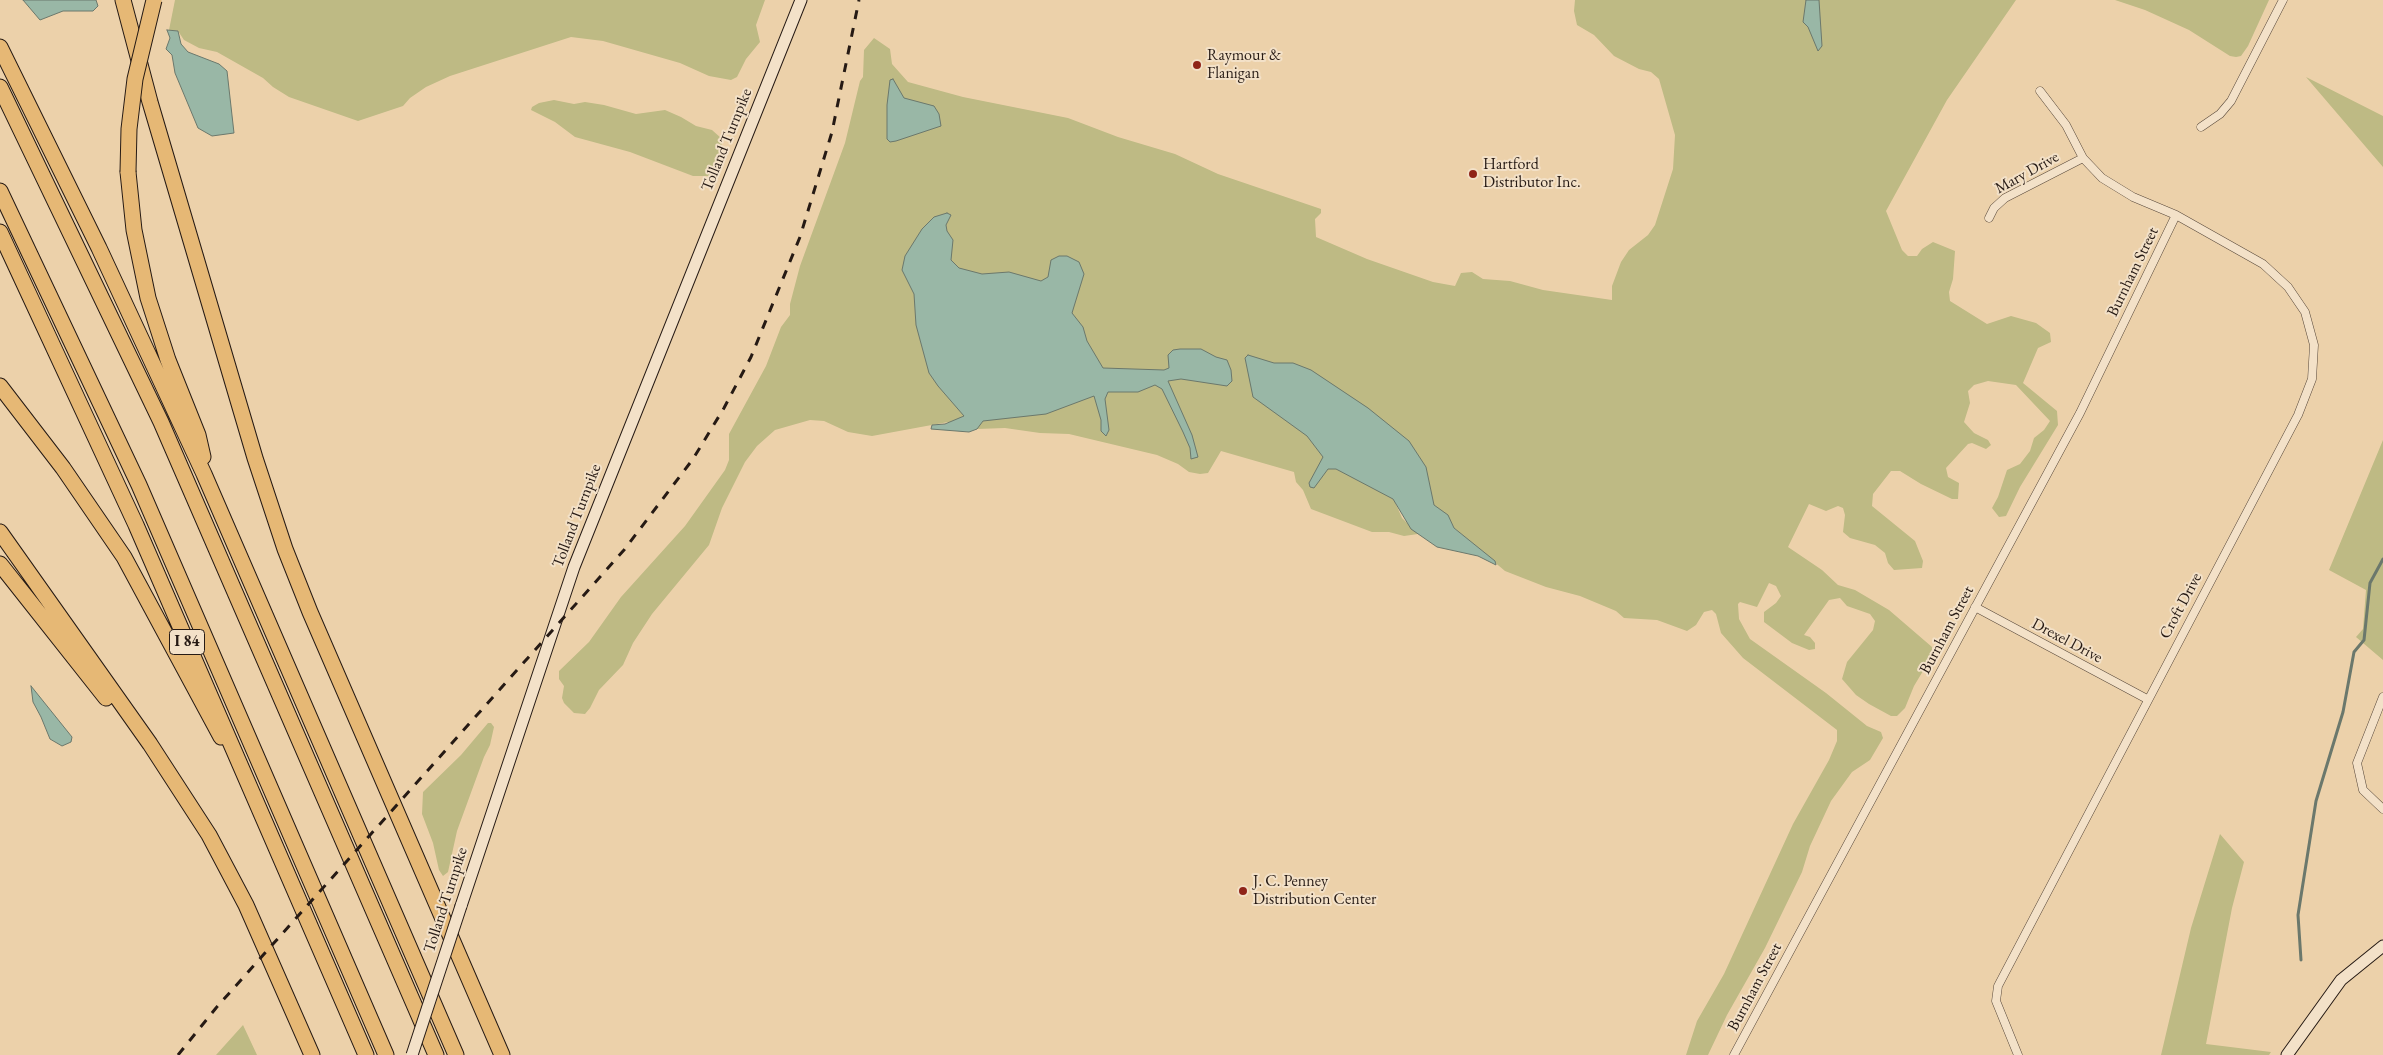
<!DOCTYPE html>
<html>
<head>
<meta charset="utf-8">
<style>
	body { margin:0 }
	canvas { display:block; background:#ecd1aa }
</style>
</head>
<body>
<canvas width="2383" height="1055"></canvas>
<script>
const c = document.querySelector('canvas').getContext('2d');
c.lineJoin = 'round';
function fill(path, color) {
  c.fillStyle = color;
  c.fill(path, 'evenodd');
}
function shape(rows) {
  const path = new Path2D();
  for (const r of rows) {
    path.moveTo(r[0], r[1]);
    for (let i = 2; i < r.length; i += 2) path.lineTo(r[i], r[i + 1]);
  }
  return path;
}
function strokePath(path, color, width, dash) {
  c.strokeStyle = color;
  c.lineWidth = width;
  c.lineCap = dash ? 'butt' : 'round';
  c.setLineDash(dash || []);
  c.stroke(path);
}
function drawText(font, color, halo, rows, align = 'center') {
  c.font = font + ' "EB Garamond",serif';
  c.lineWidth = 4;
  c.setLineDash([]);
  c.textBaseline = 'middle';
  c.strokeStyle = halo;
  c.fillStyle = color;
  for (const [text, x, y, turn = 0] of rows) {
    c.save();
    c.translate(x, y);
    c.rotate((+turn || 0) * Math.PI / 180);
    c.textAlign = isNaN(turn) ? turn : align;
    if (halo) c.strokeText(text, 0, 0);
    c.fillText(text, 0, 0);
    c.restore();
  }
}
const green = shape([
	[175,0,765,0,756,25,760,42,746,59,737,77,731,80,709,76,680,63,603,41,571,37,450,76,426,87,410,98,403,106,358,121,289,97,273,87,263,78,217,52,199,48,184,40,178,31,169,30],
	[1575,0,2016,0,1947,100,1886,211,1902,250,1908,256,1917,256,1922,249,1933,242,1955,251,1953,279,1949,292,1950,301,1987,324,2011,316,2036,323,2050,333,2051,342,2038,348,2023,383,2057,411,2058,425,2020,487,2006,516,1999,517,1992,508,1998,497,2007,470,2020,464,2030,451,2034,438,2044,430,2050,421,2016,385,1988,381,1974,385,1968,391,1970,403,1964,422,1974,433,1988,440,1991,445,1986,449,1972,443,1968,444,1946,468,1948,477,1959,483,1958,499,1952,499,1921,484,1900,471,1891,471,1873,494,1872,506,1915,541,1923,561,1922,568,1894,570,1888,563,1885,553,1875,545,1850,538,1843,532,1845,515,1843,508,1838,506,1826,511,1809,504,1788,547,1822,570,1838,585,1855,590,1889,610,1932,647,1932,656,1914,686,1905,708,1897,716,1891,716,1869,704,1856,695,1842,679,1847,662,1873,630,1875,621,1870,614,1847,606,1840,598,1829,600,1804,635,1810,637,1815,643,1815,649,1809,650,1792,643,1764,622,1764,612,1776,603,1781,596,1776,586,1769,583,1757,607,1740,602,1738,604,1739,619,1750,639,1826,693,1867,726,1881,732,1883,738,1870,760,1852,772,1831,801,1810,846,1802,872,1765,948,1727,1015,1708,1055,1686,1055,1697,1021,1724,974,1793,824,1829,760,1837,741,1837,730,1743,658,1721,633,1716,614,1712,610,1704,612,1696,625,1687,631,1657,620,1624,618,1616,611,1580,596,1546,587,1505,571,1454,528,1449,518,1395,502,1402,518,1418,534,1404,536,1389,532,1372,532,1311,509,1303,490,1296,482,1294,472,1221,451,1208,473,1200,474,1189,472,1178,464,1157,455,1069,434,1040,433,1005,428,977,429,980,424,948,422,872,436,848,432,824,421,810,420,775,430,757,446,745,462,722,508,709,545,652,614,633,643,623,665,599,690,590,708,585,714,574,713,564,703,562,698,564,686,559,679,559,671,589,642,621,597,685,526,725,470,729,460,729,434,766,366,781,327,790,315,790,304,800,266,845,143,860,81,863,77,864,50,874,38,890,49,892,64,908,82,963,97,1068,118,1118,137,1175,154,1218,174,1321,209,1321,213,1315,219,1316,237,1367,259,1433,282,1455,286,1461,273,1472,272,1483,279,1510,281,1543,290,1612,300,1612,286,1621,262,1629,250,1648,235,1655,225,1673,169,1675,135,1659,79,1651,72,1639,69,1614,56,1594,35,1577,25,1574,11],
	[2115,0,2269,0,2248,46,2241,56,2236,57,2230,56,2189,30,2145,10],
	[2306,77,2383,116,2383,167],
	[554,100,574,104,585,102,604,105,636,114,665,110,681,117,696,126,712,130,721,138,722,143,714,169,709,176,693,176,630,152,575,137,555,122,531,110,532,107,539,103],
	[2383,440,2383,660,2356,637,2363,629,2366,590,2329,570],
	[488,723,491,723,494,727,490,745,484,757,457,831,448,872,443,876,439,870,433,843,422,814,423,792,461,755],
	[2220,834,2244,862,2232,908,2206,1044,2271,1052,2269,1055,2161,1055,2191,928],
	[243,1025,257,1055,216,1055]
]);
const water = shape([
	[23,0,96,0,98,6,93,11,63,11,40,20,23,0],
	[1806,0,1819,0,1822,46,1818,51,1808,27,1803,22,1806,0],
	[167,30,178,31,181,44,188,52,219,64,227,71,234,133,212,136,198,128,175,73,172,55,166,49,170,38,167,30],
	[893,79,904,98,934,106,939,114,941,126,896,141,890,142,887,139,887,105,890,80,893,79],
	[947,213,951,215,946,225,947,231,953,240,951,260,959,268,982,274,1009,272,1041,281,1048,277,1051,260,1059,256,1067,256,1079,262,1084,274,1072,313,1083,327,1087,341,1103,368,1164,370,1169,368,1168,355,1173,350,1180,349,1201,349,1216,357,1227,360,1231,370,1232,381,1227,386,1181,379,1168,381,1192,435,1198,457,1191,459,1190,448,1183,432,1162,389,1155,385,1138,392,1108,392,1105,399,1109,430,1106,436,1101,431,1101,420,1094,396,1046,414,983,421,977,429,969,432,931,429,932,425,945,424,964,416,938,386,929,373,916,325,914,294,902,270,905,256,922,229,934,217,947,213],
	[1248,355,1274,363,1293,363,1311,370,1368,408,1409,441,1426,467,1434,505,1448,515,1454,528,1495,561,1496,565,1478,556,1437,547,1411,529,1393,499,1336,469,1328,469,1314,488,1310,487,1309,483,1323,457,1307,436,1253,397,1245,358,1248,355],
	[31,686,72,737,71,742,62,746,50,739,41,717,33,702,31,686]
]);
const stream = shape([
	[2301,960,2298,915,2316,801,2343,712,2354,652,2364,640,2370,583,2383,559]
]);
const street = shape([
	[2201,127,2220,114,2231,101,2283,0],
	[1989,218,1994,208,2005,198,2083,158],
	[1975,607,2147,699],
	[2383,697,2357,763,2363,790,2383,809],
	[1734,1055,2080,413,2176,215],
	[2018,1055,1996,1001,1998,986,2298,415,2312,379,2314,345,2305,312,2288,287,2263,264,2176,215,2133,197,2102,178,2083,158,2066,125,2040,91]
]);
const secondary = shape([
	[461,906,574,567,801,0],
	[2287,1055,2341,980,2383,946]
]);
const highway = shape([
	[123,0,150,102,255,458,285,549,310,612,502,1055],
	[0,47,99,248,204,474,456,1055],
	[0,87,161,422,436,1055],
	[128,172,134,230,148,298,168,360,198,435,203,457],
	[0,191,139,485,386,1055],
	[0,232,136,525,366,1055],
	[0,386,63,468,124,557,221,737],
	[0,532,150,744,209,835,246,905,312,1055],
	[0,564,106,698]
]);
const rail = shape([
	[178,1055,216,1008,624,550,693,459,724,408,751,357,800,237,832,132,859,0]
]);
const secondaryBridge = shape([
	[412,1055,461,906]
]);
const highwayBridge = shape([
	[128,172,129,129,135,79,154,0]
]);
const markers = [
	[1197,65,5,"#8f2418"],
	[1473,174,5,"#8f2418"],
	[1243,891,5,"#8f2418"]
];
const shields = [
	[187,642,35]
];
const shieldNames = [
	["I 84",187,642]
];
const poiNames = [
	["Raymour &",1207,56],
	["Flanigan",1207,74],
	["Hartford",1483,165],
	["Distributor Inc.",1483,183],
	["J. C. Penney",1253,882],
	["Distribution Center",1253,900]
];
const streetNames = [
	["Tolland Turnpike",727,140,-68],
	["Mary Drive",2027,173,-29],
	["Burnham Street",2133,272,-64],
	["Tolland Turnpike",577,516,-69],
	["Croft Drive",2181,606,-62],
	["Burnham Street",1947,630,-62],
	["Drexel Drive",2067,641,28],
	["Tolland Turnpike",446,900,-72],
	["Burnham Street",1755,987,-62]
];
fill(green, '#beba84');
fill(water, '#99b7a6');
strokePath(water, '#6b786c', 1);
strokePath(stream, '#6b786c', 3);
strokePath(street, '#58483a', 9);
strokePath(secondary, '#261a14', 13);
strokePath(highway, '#261a14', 17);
strokePath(street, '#f3e1c8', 8);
strokePath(secondary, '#f3e1c8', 11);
strokePath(highway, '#e6b875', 15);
strokePath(rail, '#261a14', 3, [9, 9]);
strokePath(secondaryBridge, '#261a14', 13, []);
strokePath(highwayBridge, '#261a14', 17, []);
strokePath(secondaryBridge, '#f3e1c8', 11);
strokePath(highwayBridge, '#e6b875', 15);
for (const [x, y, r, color] of markers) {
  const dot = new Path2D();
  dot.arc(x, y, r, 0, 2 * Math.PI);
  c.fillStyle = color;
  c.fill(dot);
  strokePath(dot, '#f3e1c8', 2);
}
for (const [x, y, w] of shields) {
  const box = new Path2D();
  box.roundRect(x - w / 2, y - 12.5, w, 25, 4);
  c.fillStyle = '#f3e1c8';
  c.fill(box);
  strokePath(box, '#261a14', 1);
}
drawText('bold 15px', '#261a14', null, shieldNames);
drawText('16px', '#261a14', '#f3e1c8', poiNames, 'left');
drawText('16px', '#261a14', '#f3e1c8', streetNames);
</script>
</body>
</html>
